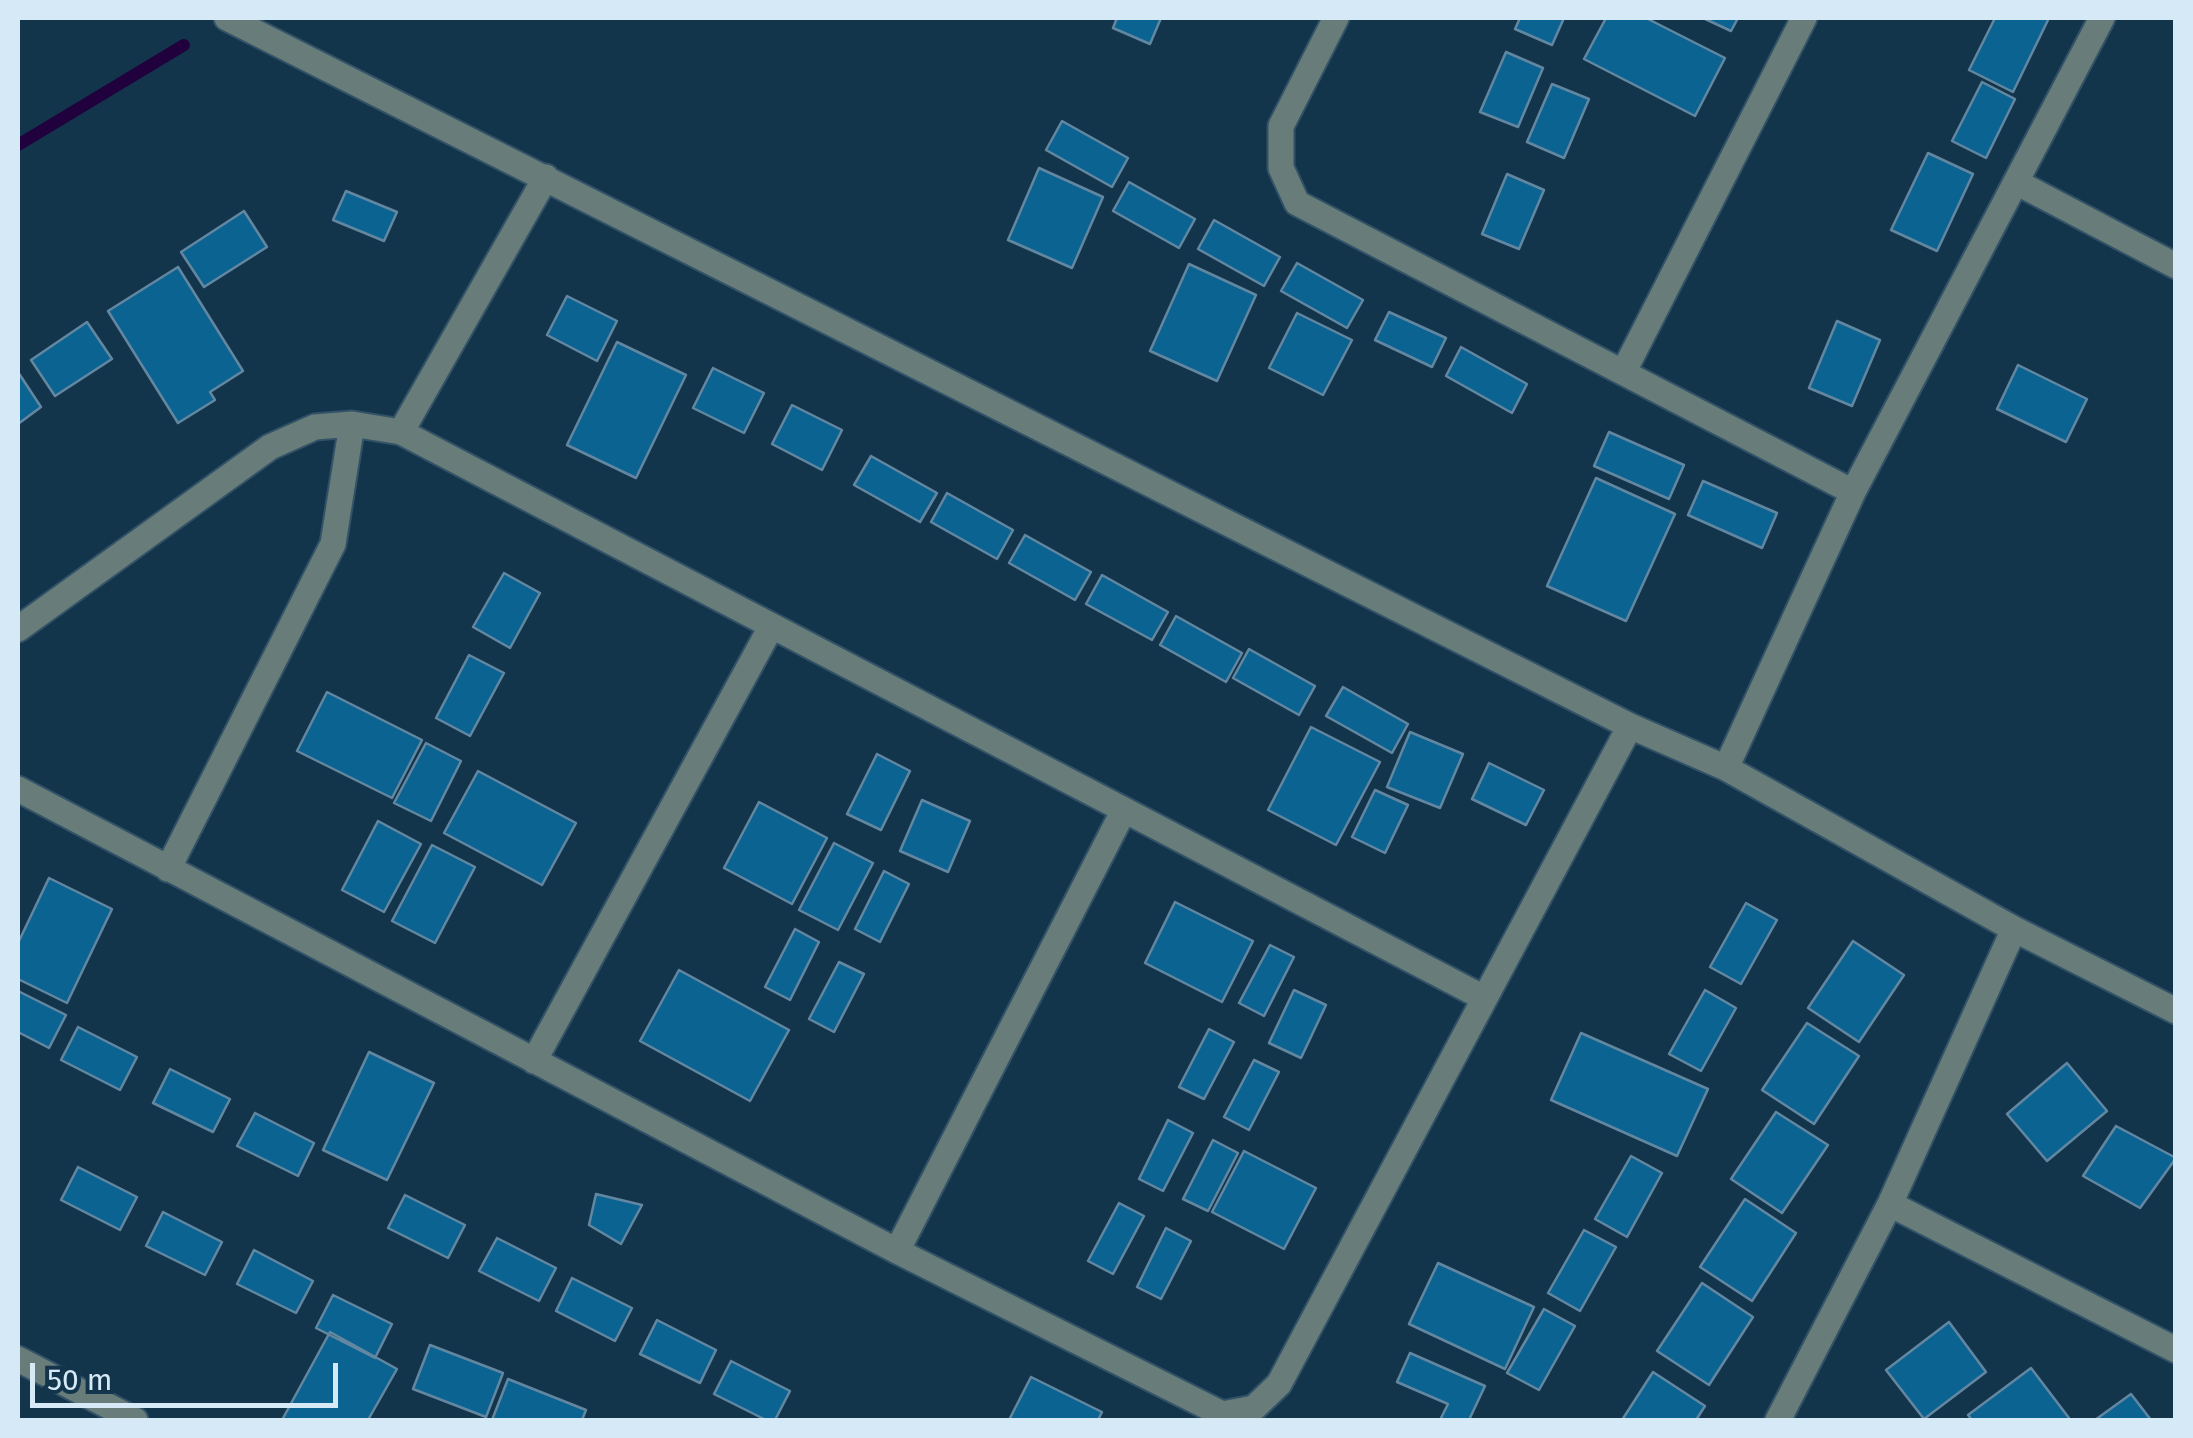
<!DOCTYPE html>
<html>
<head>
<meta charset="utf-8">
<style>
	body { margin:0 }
	#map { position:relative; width:2193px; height:1438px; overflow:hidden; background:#13354c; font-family:"Fira Sans",sans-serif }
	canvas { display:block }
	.frame { position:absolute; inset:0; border:20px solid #d6e9f7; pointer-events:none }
	.scale { position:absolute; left:30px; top:1363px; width:308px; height:45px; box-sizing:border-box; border:5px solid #d6e9f7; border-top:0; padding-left:12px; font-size:30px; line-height:35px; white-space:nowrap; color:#d6e9f7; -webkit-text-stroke:8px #13354c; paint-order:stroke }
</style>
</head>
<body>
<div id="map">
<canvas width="2193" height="1438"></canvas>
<div class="frame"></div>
<div class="scale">50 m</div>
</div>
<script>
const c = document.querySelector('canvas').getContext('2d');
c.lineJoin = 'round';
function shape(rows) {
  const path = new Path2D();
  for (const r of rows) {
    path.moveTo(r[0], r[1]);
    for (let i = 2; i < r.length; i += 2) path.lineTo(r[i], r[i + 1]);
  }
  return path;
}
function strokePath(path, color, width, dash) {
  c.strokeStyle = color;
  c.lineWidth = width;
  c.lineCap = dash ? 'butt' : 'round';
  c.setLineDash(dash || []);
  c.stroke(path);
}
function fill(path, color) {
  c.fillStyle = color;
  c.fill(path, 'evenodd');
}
const stream = shape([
	[18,145,184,45]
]);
const building = shape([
	[1117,18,1161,18,1150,44,1113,28,1117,18],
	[1520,18,1564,18,1552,45,1515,29,1520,18],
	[1606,18,1646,18,1725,58,1695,116,1584,59,1606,18],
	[1703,18,1738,18,1731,31,1703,18],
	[1995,18,2049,18,2013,92,1969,70,1995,18],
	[1506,52,1543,68,1518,127,1480,112,1506,52],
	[1982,82,2015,99,1986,158,1952,141,1982,82],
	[1552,84,1589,99,1564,158,1527,142,1552,84],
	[1062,121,1128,158,1112,187,1046,150,1062,121],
	[1928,153,1973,174,1937,251,1891,230,1928,153],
	[1039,168,1103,197,1072,268,1008,240,1039,168],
	[1507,174,1544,190,1519,249,1482,234,1507,174],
	[1129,182,1195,219,1179,248,1113,211,1129,182],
	[346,191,397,212,384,241,333,220,346,191],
	[244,211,267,247,204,287,181,252,244,211],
	[1214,220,1280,257,1264,286,1198,249,1214,220],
	[1297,263,1363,300,1347,328,1281,291,1297,263],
	[1189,264,1256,295,1217,381,1150,351,1189,264],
	[178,267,243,371,210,392,215,400,178,423,108,311,178,267],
	[567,296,617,321,597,361,547,335,567,296],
	[1389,312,1446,338,1432,367,1375,340,1389,312],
	[1297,313,1352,340,1323,395,1269,368,1297,313],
	[1837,321,1880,340,1852,406,1809,388,1837,321],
	[87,322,112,359,55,396,31,360,87,322],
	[617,342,686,375,636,478,567,445,617,342],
	[1461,347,1527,384,1512,413,1446,376,1461,347],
	[2018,365,2087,399,2066,442,1997,409,2018,365],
	[713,368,764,393,744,433,693,408,713,368],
	[18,372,41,407,18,424,18,372],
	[792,405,842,430,822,470,772,444,792,405],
	[1609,432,1684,465,1669,499,1594,466,1609,432],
	[871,456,937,493,920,522,854,485,871,456],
	[1596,478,1675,514,1626,621,1547,586,1596,478],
	[1703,481,1777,513,1762,548,1688,515,1703,481],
	[947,493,1013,530,997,559,931,522,947,493],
	[1025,535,1091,572,1075,600,1009,563,1025,535],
	[504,573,540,593,510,648,473,627,504,573],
	[1102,575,1168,612,1152,640,1086,604,1102,575],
	[1176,616,1242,653,1226,682,1160,645,1176,616],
	[1249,649,1315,686,1299,715,1233,678,1249,649],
	[469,655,504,673,470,736,436,718,469,655],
	[1343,687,1408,724,1392,753,1326,716,1343,687],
	[327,692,422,740,392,798,297,751,327,692],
	[1311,727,1380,762,1336,845,1268,810,1311,727],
	[1410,732,1463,754,1440,808,1387,787,1410,732],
	[426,743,461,761,431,821,394,803,426,743],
	[877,754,910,771,881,830,847,814,877,754],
	[1489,763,1544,790,1526,825,1472,799,1489,763],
	[478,771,576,823,542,885,444,833,478,771],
	[1375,790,1408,805,1385,853,1352,837,1375,790],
	[922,800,970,821,948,872,900,851,922,800],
	[759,802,827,838,792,904,724,868,759,802],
	[378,821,421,844,384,912,342,890,378,821],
	[834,843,873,863,838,930,799,910,834,843],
	[432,845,475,867,435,943,392,921,432,845],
	[884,871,909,884,880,942,855,929,884,871],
	[49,878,112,909,67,1003,18,979,18,943,49,878],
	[1175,902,1253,941,1222,1002,1145,963,1175,902],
	[1746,903,1777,920,1741,984,1710,967,1746,903],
	[795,929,819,942,790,1000,765,987,795,929],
	[1853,941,1904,975,1859,1042,1808,1008,1853,941],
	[1270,945,1294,957,1264,1016,1239,1003,1270,945],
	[839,962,864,974,834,1032,809,1019,839,962],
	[679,970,789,1030,750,1101,640,1041,679,970],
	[1294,990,1326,1005,1301,1058,1269,1043,1294,990],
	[1705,990,1736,1008,1701,1071,1669,1054,1705,990],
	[18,991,66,1015,49,1048,18,1032,18,991],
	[1807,1023,1859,1056,1814,1124,1762,1090,1807,1023],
	[78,1027,137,1057,120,1090,61,1060,78,1027],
	[1209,1029,1234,1042,1204,1099,1179,1087,1209,1029],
	[1581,1033,1708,1089,1677,1156,1551,1100,1581,1033],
	[369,1052,434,1083,387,1180,323,1150,369,1052],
	[1254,1060,1279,1072,1249,1130,1224,1117,1254,1060],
	[2067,1063,2107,1111,2047,1161,2007,1114,2067,1063],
	[170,1069,230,1099,213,1132,153,1103,170,1069],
	[1776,1112,1828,1145,1782,1213,1731,1179,1776,1112],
	[255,1113,314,1143,298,1176,237,1146,255,1113],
	[1168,1120,1193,1133,1163,1191,1139,1179,1168,1120],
	[2116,1126,2176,1158,2140,1208,2083,1176,2116,1126],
	[1213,1140,1238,1153,1208,1211,1183,1199,1213,1140],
	[1244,1151,1316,1188,1284,1249,1212,1212,1244,1151],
	[1631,1156,1662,1173,1627,1237,1595,1219,1631,1156],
	[78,1167,137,1197,120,1230,61,1200,78,1167],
	[596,1194,642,1205,621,1244,589,1225,596,1194],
	[405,1195,465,1225,448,1258,388,1228,405,1195],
	[1745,1199,1796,1233,1752,1301,1700,1267,1745,1199],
	[1119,1203,1144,1216,1113,1274,1088,1261,1119,1203],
	[163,1212,222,1242,205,1275,146,1246,163,1212],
	[1166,1228,1191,1241,1161,1299,1137,1287,1166,1228],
	[1584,1230,1616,1247,1580,1311,1548,1293,1584,1230],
	[497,1238,556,1268,539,1301,479,1271,497,1238],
	[254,1250,313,1281,296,1313,237,1284,254,1250],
	[1438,1263,1534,1307,1505,1369,1409,1324,1438,1263],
	[572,1278,632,1308,615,1341,556,1311,572,1278],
	[1702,1283,1753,1317,1709,1385,1657,1351,1702,1283],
	[333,1295,392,1324,375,1358,316,1328,333,1295],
	[1544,1309,1575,1326,1539,1390,1507,1373,1544,1309],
	[657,1320,716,1350,700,1383,640,1354,657,1320],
	[1949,1322,1986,1372,1924,1419,1886,1370,1949,1322],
	[330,1332,397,1369,368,1420,282,1420,330,1332],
	[430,1345,503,1373,486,1417,413,1389,430,1345],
	[1410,1353,1485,1386,1469,1420,1440,1420,1448,1404,1397,1382,1410,1353],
	[731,1361,790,1391,775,1420,766,1420,714,1394,731,1361],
	[2031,1368,2069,1418,2065,1420,1972,1420,1968,1415,2031,1368],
	[1653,1372,1705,1406,1696,1420,1622,1420,1653,1372],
	[1031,1377,1102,1412,1098,1420,1009,1420,1031,1377],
	[508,1379,586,1410,582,1420,492,1420,508,1379],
	[2131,1394,2151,1420,2095,1420,2131,1394]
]);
const minor = shape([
	[227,18,1630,726,1726,768,2014,929,2176,1011],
	[1336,18,1281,126,1281,168,1297,203,1853,492],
	[2016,182,2176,266],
	[1624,371,1804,18],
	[401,432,546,177],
	[18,629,270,447,315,427,352,424,401,432,1484,998],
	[1726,768,1853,492,2102,18],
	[18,789,897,1251,1222,1414,1254,1408,1279,1384,1630,726],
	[168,869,333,544,352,424],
	[534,1061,771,627],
	[1890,1204,2176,1350],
	[897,1251,1124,810],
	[18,1359,135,1420],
	[1778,1420,1890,1204,2014,929]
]);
strokePath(stream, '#20003d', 12);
fill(building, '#0b6392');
strokePath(building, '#6387a1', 2.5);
strokePath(minor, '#325267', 29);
strokePath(minor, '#687d79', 25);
</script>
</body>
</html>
